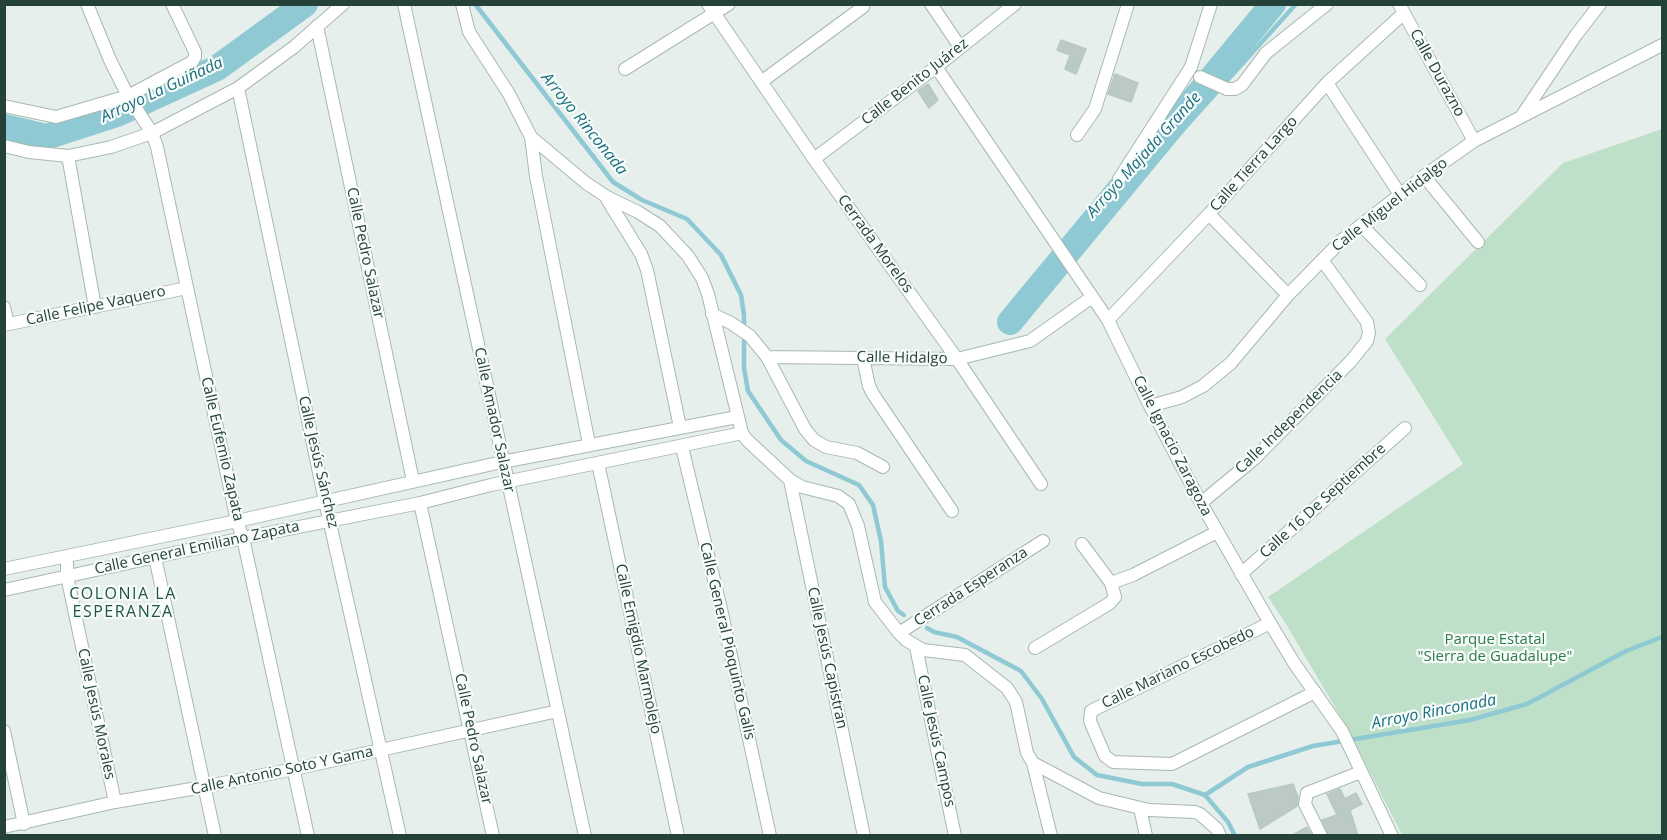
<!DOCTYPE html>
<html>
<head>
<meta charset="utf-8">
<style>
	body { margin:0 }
	#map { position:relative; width:1667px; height:840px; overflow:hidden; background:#e6efeb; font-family:"Open Sans",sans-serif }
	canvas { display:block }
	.frame { position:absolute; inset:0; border:6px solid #24423a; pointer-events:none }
</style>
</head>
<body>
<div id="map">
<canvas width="1667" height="840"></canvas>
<div class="frame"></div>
</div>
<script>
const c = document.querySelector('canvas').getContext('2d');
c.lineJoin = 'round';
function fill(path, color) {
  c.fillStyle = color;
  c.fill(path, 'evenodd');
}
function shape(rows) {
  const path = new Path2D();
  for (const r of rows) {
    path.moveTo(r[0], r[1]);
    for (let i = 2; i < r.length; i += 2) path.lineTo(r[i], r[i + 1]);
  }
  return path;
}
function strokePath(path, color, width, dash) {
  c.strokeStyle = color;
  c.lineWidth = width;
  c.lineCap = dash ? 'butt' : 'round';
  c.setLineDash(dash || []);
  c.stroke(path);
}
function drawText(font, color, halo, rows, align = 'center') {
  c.font = font + ' "Open Sans",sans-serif';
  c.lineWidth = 4.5;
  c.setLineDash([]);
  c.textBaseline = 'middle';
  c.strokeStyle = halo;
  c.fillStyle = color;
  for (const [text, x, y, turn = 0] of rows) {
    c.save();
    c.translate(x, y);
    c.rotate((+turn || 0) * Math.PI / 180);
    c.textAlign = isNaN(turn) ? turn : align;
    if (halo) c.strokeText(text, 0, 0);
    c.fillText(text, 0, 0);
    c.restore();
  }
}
const green = shape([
	[1662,129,1662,835,1402,835,1349,731,1286,624,1268,597,1463,464,1385,339,1563,163]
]);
const stream = shape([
	[475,4,613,182,642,200,687,219,721,255,741,295,744,315,744,368,748,391,781,440,806,461,859,485,873,505,881,541,885,587,898,611,904,615],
	[1010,322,1296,4],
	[927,628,934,632,957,637,1021,671,1042,699,1074,757,1097,775,1142,784,1172,784,1205,795,1228,822,1235,836],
	[1205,795,1248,767,1313,746,1470,720,1527,704,1626,651,1662,637]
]);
const river = shape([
	[4,127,46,137,117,114,217,68,305,4],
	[1010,322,1273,4]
]);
const building = shape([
	[1061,40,1086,49,1076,74,1065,69,1070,55,1057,50,1061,40],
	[1115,74,1138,83,1131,102,1108,94,1115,74],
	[928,84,938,100,929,108,918,91,928,84],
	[1293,784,1298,797,1297,806,1260,829,1248,794,1293,784],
	[1340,789,1345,799,1356,793,1362,804,1350,810,1358,836,1329,836,1322,820,1337,815,1327,794,1340,789],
	[1307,827,1312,836,1291,836,1307,827]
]);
const street = shape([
	[87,4,110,60,128,96,152,133,157,147,237,521,243,538,308,836],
	[404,4,585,836],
	[462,4,469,32,509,94,531,137,586,183,607,197,638,212,660,226,688,256,702,278,708,294,742,433,747,440,790,480,802,487,838,496,849,504,858,526,875,602,899,633,906,640,923,650,965,655,1007,688,1016,702,1027,753,1033,763,1099,798,1149,810,1195,812,1200,814,1217,829,1220,836],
	[708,4,814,159,957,359,1041,484],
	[931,4,960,47],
	[1399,4,1474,141],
	[317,26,413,481],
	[936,67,1108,320,1150,406,1201,503,1270,623,1294,663,1342,731,1392,836],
	[625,69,729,4],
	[1200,77,1227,89,1235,89,1242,85,1266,53,1327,4],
	[761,82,863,7],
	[1327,83,1399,193],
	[238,88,325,501,400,836],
	[4,106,56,117,128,96,192,62,195,57,195,52,172,4],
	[1523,114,1576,35,1600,4],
	[1077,135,1095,109,1128,4],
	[531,137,536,176,589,444],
	[4,146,29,152,68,156,111,147,152,133,238,88,294,47,343,4],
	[68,156,95,307],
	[814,159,936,67,1015,4],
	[1424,176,1478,242],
	[1119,179,1191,67,1211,4],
	[607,199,641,254,647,270,680,427],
	[1209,214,1288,295],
	[1361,225,1420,285],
	[4,307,8,324],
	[712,314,731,323,750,336,767,357,957,359,1030,341,1092,297],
	[1108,320,1209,214,1327,83,1404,13],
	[4,325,187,288],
	[767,357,805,429,814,440,826,447,857,453,883,467],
	[863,358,869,386,873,394,952,511],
	[1150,406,1182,397,1203,386,1231,363,1288,295,1342,240,1424,176,1474,141,1662,45],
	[682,447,721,609,770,836],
	[598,463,678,836],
	[790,480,864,836],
	[420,503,493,836],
	[1201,503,1254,459,1351,361,1367,341,1369,333,1367,322,1322,260],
	[67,556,67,576,115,802],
	[155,557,215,836],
	[4,569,237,521,502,462,737,417],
	[1241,574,1405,428],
	[1111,583,1133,575,1217,532],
	[4,590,243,538,420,503,491,485,742,433],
	[1270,623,1091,711,1090,721,1105,756,1113,762,1172,764,1315,692],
	[899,633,1043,541],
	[916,647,955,836],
	[1035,648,1110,603,1115,597,1111,583,1082,544],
	[4,731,24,824],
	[1033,763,1051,836],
	[1140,808,1146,836],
	[4,827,115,802,203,787,294,769,558,711],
	[1321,836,1305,804,1307,793,1361,772]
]);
const streetNames = [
	["Calle Durazno",1437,73,61],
	["Calle Benito Juárez",915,82,-38],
	["Calle Tierra Largo",1254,164,-48],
	["Calle Miguel Hidalgo",1390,205,-38],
	["Cerrada Morelos",875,244,54],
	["Calle Pedro Salazar",365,253,78],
	["Calle Felipe Vaquero",96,306,-12],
	["Calle Hidalgo",902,358,1],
	["Calle Amador Salazar",494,420,78],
	["Calle Independencia",1289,422,-44],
	["Calle Ignacio Zaragoza",1172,446,63],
	["Calle Eufemio Zapata",222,449,77],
	["Calle Jesús Sánchez",318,462,77],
	["Calle 16 De Septiembre",1323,501,-42],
	["Calle General Emiliano Zapata",197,548,-12],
	["Cerrada Esperanza",971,587,-33],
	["Calle General Pioquinto Galis",727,641,77],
	["Calle Emigdio Marmolejo",638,649,78],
	["Calle Jesús Capistran",827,658,78],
	["Calle Mariano Escobedo",1178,668,-26],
	["Calle Jesús Morales",96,714,78],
	["Calle Pedro Salazar",473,739,78],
	["Calle Jesús Campos",936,741,78],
	["Calle Antonio Soto Y Gama",282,771,-12]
];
const parkNames = [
	["Parque Estatal",1495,640],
	["\"Sierra de Guadalupe\"",1495,657]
];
const waterNames = [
	["Arroyo La Guiñada",162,90,-25],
	["Arroyo Rinconada",584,124,51],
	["Arroyo Majada Grande",1144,155,-48],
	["Arroyo Rinconada",1434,712,-11]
];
const neighbourhoodNames = [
	["COLONIA LA",123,594],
	["ESPERANZA",123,612]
];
fill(green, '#bfe0c8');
strokePath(stream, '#8ec9d4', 4.5);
strokePath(river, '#8ec9d4', 26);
fill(building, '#bbcac4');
strokePath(building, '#b8c9c2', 1.5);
strokePath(street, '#a8b8b2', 14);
strokePath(street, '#fff', 12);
drawText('15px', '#24423a', '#f7fbf9', streetNames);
drawText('15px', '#2d7a4b', '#f7fbf9', parkNames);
drawText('italic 16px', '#1c6f80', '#f7fbf9', waterNames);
c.letterSpacing = '1.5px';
drawText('16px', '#1f5548', '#f7fbf9', neighbourhoodNames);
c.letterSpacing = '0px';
</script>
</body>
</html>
